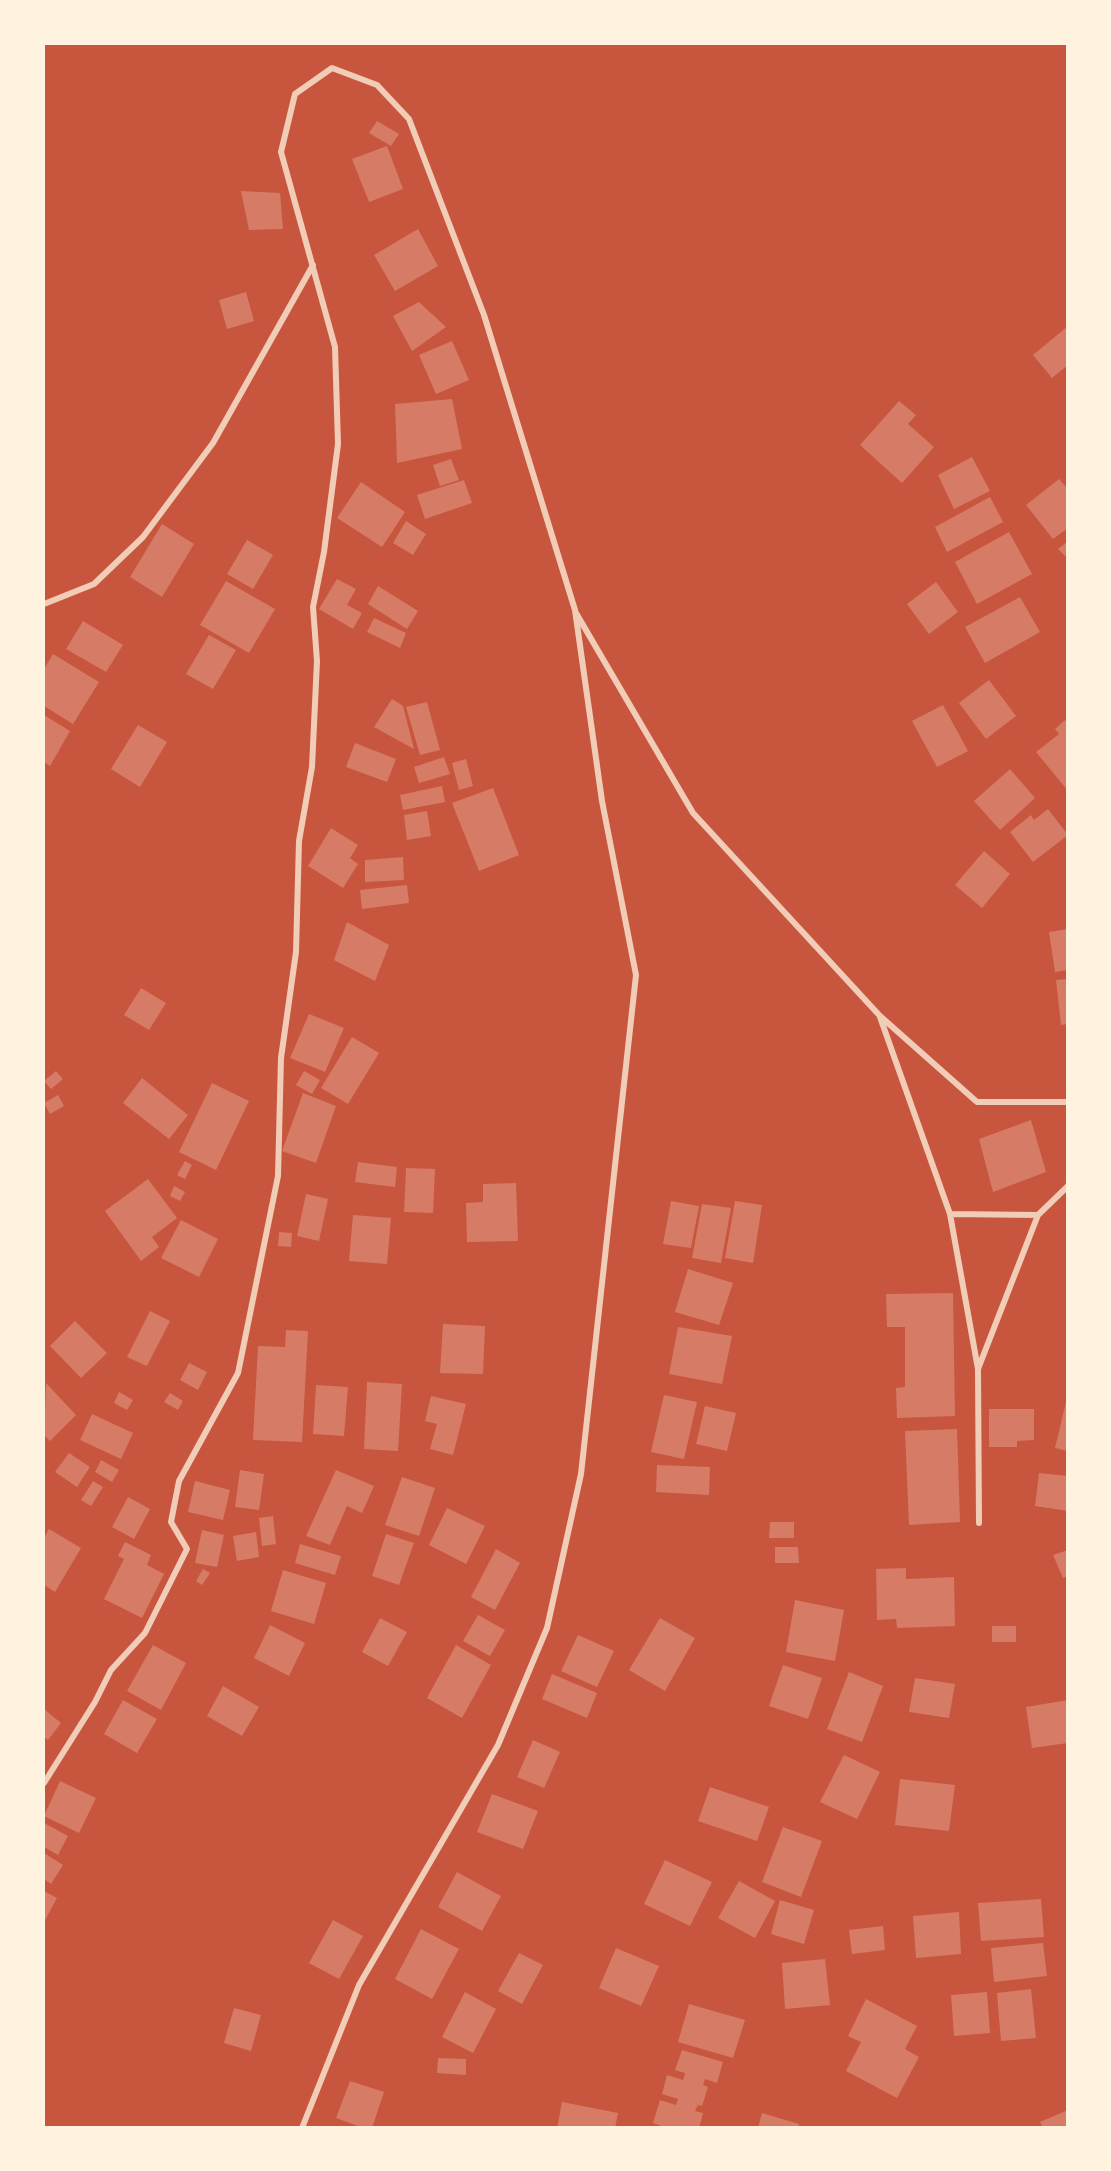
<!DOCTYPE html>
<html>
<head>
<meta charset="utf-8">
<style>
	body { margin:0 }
	#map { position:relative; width:1111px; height:2171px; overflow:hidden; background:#c8553d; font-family:"Noto Sans",sans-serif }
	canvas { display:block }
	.frame { position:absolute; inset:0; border:45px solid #fff3e0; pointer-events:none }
</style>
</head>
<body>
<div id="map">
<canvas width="1111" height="2171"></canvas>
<div class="frame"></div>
</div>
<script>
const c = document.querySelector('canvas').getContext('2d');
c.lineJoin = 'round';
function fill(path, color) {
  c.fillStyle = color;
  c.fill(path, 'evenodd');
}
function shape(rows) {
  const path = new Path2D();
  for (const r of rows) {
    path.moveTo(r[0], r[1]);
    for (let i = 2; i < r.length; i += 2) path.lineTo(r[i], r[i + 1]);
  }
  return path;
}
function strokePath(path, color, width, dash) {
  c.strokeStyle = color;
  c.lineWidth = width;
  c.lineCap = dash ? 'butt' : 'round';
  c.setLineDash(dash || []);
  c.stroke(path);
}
const building = shape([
	[377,121,399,134,391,146,369,133],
	[387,146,403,189,369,202,352,159],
	[241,191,280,193,283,229,249,230],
	[418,229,438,266,395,291,374,255],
	[246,292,254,321,227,329,219,300],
	[419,302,446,327,412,351,393,316],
	[1068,326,1068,365,1052,378,1033,355],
	[452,341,469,380,436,394,419,355],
	[452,399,462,449,397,463,395,404],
	[899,401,916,415,908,424,934,447,902,483,860,445],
	[972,457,990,491,954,509,938,475],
	[451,459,459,480,440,486,433,465],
	[1059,479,1068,489,1068,528,1053,539,1026,505],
	[464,480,472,503,425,519,417,495],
	[361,482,405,512,382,547,337,518],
	[990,497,1003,522,947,552,935,527],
	[406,521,426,534,413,555,393,543],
	[162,524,194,544,162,597,130,577],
	[1009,532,1032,574,977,604,955,562],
	[247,540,273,555,253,589,227,574],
	[1068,541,1068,554,1065,556,1058,549],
	[337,579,356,589,347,605,362,613,353,629,319,609],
	[226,581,275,609,249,653,200,625],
	[936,582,958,612,929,634,907,604],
	[378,586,418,611,407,629,368,604],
	[1020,597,1040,632,985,663,965,627],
	[374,618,406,633,400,648,367,632],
	[83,621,123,645,106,672,66,649],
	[209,635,236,650,213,689,186,674],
	[53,654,99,682,73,724,44,706,44,669],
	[989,680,1016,716,986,739,959,703],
	[392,699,403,706,414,749,374,727],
	[427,702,440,750,420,755,406,707],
	[943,705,968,751,937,767,912,721],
	[44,715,70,731,50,766,44,762],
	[1065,720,1068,724,1068,791,1036,752,1059,734,1055,729],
	[138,725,167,742,140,787,111,769],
	[355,743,396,759,387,782,346,767],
	[444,757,450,774,419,783,414,767],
	[466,759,473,786,459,790,452,763],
	[1010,769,1035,798,1000,830,974,801],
	[442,786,445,802,403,810,400,795],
	[493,788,519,855,479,871,452,803],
	[1048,809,1068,835,1033,862,1010,832,1031,815,1034,820],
	[427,811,431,836,407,840,404,815],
	[331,828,358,845,350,858,358,864,343,888,308,866],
	[984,851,1010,874,982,908,955,885],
	[403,857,404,880,365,882,365,860],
	[407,885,409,903,362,909,360,890],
	[347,922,389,945,375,981,334,960],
	[1068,929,1068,970,1055,972,1049,932],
	[1068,979,1068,1024,1061,1025,1056,980],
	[141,988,166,1003,149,1030,124,1015],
	[309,1014,344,1028,325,1072,290,1058],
	[352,1037,379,1053,348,1104,321,1088],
	[56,1071,63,1079,51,1089,44,1081],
	[304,1071,320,1080,312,1094,296,1085],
	[142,1078,188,1115,169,1139,123,1103],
	[212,1083,249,1101,216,1170,179,1152],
	[303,1093,336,1106,316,1163,282,1151],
	[58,1095,64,1106,50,1114,44,1103],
	[1031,1120,1046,1172,993,1192,979,1139],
	[185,1161,192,1165,185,1179,177,1175],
	[358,1162,397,1167,395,1187,355,1182],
	[406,1168,435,1169,433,1213,404,1212],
	[148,1179,177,1218,152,1237,159,1247,141,1261,105,1211],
	[516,1183,518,1241,467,1242,466,1203,483,1202,483,1184],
	[174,1186,185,1192,180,1201,170,1196],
	[306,1194,328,1199,319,1241,297,1236],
	[671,1201,699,1206,691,1248,663,1244],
	[735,1201,762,1205,753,1263,725,1258],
	[702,1204,731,1208,721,1263,692,1258],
	[353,1215,391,1218,387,1264,349,1261],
	[181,1220,218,1239,199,1277,161,1258],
	[279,1232,292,1233,291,1247,278,1246],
	[688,1269,733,1283,719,1325,675,1312],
	[953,1293,955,1416,897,1418,896,1388,905,1387,905,1327,887,1327,886,1294],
	[150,1311,170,1321,147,1366,127,1357],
	[75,1321,107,1353,81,1378,50,1346],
	[443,1324,485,1326,483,1374,440,1373],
	[678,1327,732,1336,722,1384,669,1374],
	[286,1330,308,1331,302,1442,253,1440,258,1346,285,1347],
	[189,1363,207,1372,198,1390,180,1380],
	[367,1382,402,1384,398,1451,364,1449],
	[46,1383,76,1415,50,1441,44,1435],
	[316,1385,348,1387,344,1436,313,1434],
	[119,1392,133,1400,127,1410,114,1403],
	[170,1393,183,1401,178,1410,164,1402],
	[664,1395,697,1402,684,1459,651,1452],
	[431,1396,466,1404,453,1455,430,1449,437,1424,425,1421],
	[1067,1398,1068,1398,1068,1451,1055,1448],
	[705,1406,736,1413,727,1451,696,1444],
	[989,1409,1034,1409,1034,1440,1017,1441,1017,1447,989,1447],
	[92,1414,133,1433,121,1459,80,1440],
	[957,1429,960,1522,909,1525,905,1431],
	[69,1453,90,1467,77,1487,55,1472],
	[101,1460,119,1470,112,1482,95,1472],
	[657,1465,710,1467,709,1495,656,1492],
	[240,1470,264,1474,259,1510,235,1507],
	[336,1470,374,1486,362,1513,347,1506,330,1545,306,1536],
	[1039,1473,1068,1476,1068,1511,1035,1506],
	[402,1477,435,1488,419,1536,385,1525],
	[93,1481,103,1487,91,1506,81,1500],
	[195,1481,230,1490,223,1520,188,1512],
	[128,1497,150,1509,134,1539,112,1527],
	[447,1508,485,1526,466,1564,429,1545],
	[273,1516,276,1544,262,1546,259,1518],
	[770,1522,794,1522,794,1538,769,1538],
	[49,1529,81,1548,55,1592,44,1585,44,1538],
	[202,1530,224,1535,217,1567,195,1563],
	[256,1532,259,1557,237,1561,233,1536],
	[386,1534,414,1543,399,1585,372,1576],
	[125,1542,151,1555,147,1565,164,1574,142,1618,104,1599,124,1559,118,1556],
	[300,1544,341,1556,335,1575,295,1563],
	[775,1547,798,1547,799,1563,775,1563],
	[496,1549,520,1563,495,1610,471,1597],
	[1068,1550,1068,1576,1063,1578,1053,1555],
	[906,1568,906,1579,954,1577,955,1626,897,1628,896,1619,877,1620,876,1569],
	[203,1569,210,1573,202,1585,196,1581],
	[283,1570,326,1583,314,1624,271,1611],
	[795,1600,844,1610,835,1661,786,1652],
	[478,1615,505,1630,490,1656,463,1641],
	[380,1618,407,1632,388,1666,362,1652],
	[660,1618,695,1638,665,1691,629,1670],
	[270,1625,305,1643,289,1676,254,1658],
	[992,1626,1016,1626,1016,1642,992,1642],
	[578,1635,614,1651,597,1687,561,1671],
	[153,1645,186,1663,161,1710,127,1691],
	[456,1645,491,1665,462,1718,427,1698],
	[783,1665,822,1678,808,1719,769,1706],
	[849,1672,883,1686,862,1742,827,1729],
	[552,1674,597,1693,587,1718,542,1699],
	[915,1678,955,1684,949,1718,909,1712],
	[223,1686,259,1707,242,1736,207,1716],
	[123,1700,157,1719,137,1753,104,1734],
	[1068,1700,1068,1743,1032,1748,1026,1707],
	[44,1709,61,1723,48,1740,44,1737],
	[533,1740,560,1752,544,1788,517,1777],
	[844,1755,880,1772,857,1819,820,1802],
	[900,1779,955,1785,949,1831,895,1825],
	[60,1781,96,1798,79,1833,44,1816],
	[710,1787,769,1807,757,1841,698,1821],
	[492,1794,538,1811,523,1849,477,1832],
	[44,1823,68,1836,58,1855,44,1847],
	[783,1827,822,1841,801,1897,762,1882],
	[44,1853,63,1865,51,1884,44,1879],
	[665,1860,712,1882,690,1926,644,1904],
	[457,1872,501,1896,482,1931,438,1907],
	[739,1881,775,1901,755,1938,718,1918],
	[44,1891,57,1898,44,1922],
	[1041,1899,1044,1937,981,1941,978,1903],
	[780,1900,814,1910,804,1944,771,1934],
	[959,1912,961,1954,916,1958,913,1916],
	[333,1920,363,1936,339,1979,309,1963],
	[883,1926,885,1950,852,1954,849,1930],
	[421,1929,459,1949,432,1999,395,1979],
	[1043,1943,1047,1976,994,1982,991,1948],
	[616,1948,659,1966,641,2006,599,1988],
	[519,1953,543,1965,522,2004,498,1991],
	[825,1959,830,2005,785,2009,782,1963],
	[1031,1989,1036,2038,1001,2041,997,1993],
	[465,1992,496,2009,473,2053,442,2037],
	[987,1992,990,2033,954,2036,951,1995],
	[866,1999,917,2026,905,2049,919,2057,897,2098,846,2071,861,2042,848,2036],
	[689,2004,745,2020,733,2058,678,2042],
	[234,2008,261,2015,251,2051,224,2043],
	[682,2050,723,2062,717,2083,705,2079,703,2085,708,2087,702,2106,698,2105,695,2111,703,2113,699,2128,667,2128,653,2123,660,2100,676,2105,678,2099,662,2094,667,2075,683,2080,685,2073,675,2070],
	[438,2058,466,2059,466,2075,437,2073],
	[350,2081,384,2092,372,2128,363,2128,336,2118],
	[562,2102,618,2113,615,2128,557,2128],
	[1068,2110,1068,2128,1043,2128,1040,2122],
	[762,2113,799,2124,798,2128,758,2128]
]);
const minor = shape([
	[44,604,94,584,143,537,213,443,313,265],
	[576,613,693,813,880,1016,977,1102,1068,1102],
	[880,1017,950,1214,978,1369],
	[950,1214,1038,1215],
	[979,1523,978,1369,1038,1215,1068,1186],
	[44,1783,95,1702,111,1670,145,1633,187,1549,171,1522,179,1481,238,1373,278,1176,281,1058,296,952,299,841,312,767,317,661,313,607,324,552,338,444,335,347,281,152,295,94,332,68,377,85,409,119,484,315,575,610,602,801,636,975,581,1474,547,1628,498,1745,359,1985,302,2128]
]);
fill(building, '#d67c66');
strokePath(minor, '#f1ccb7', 6);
</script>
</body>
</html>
